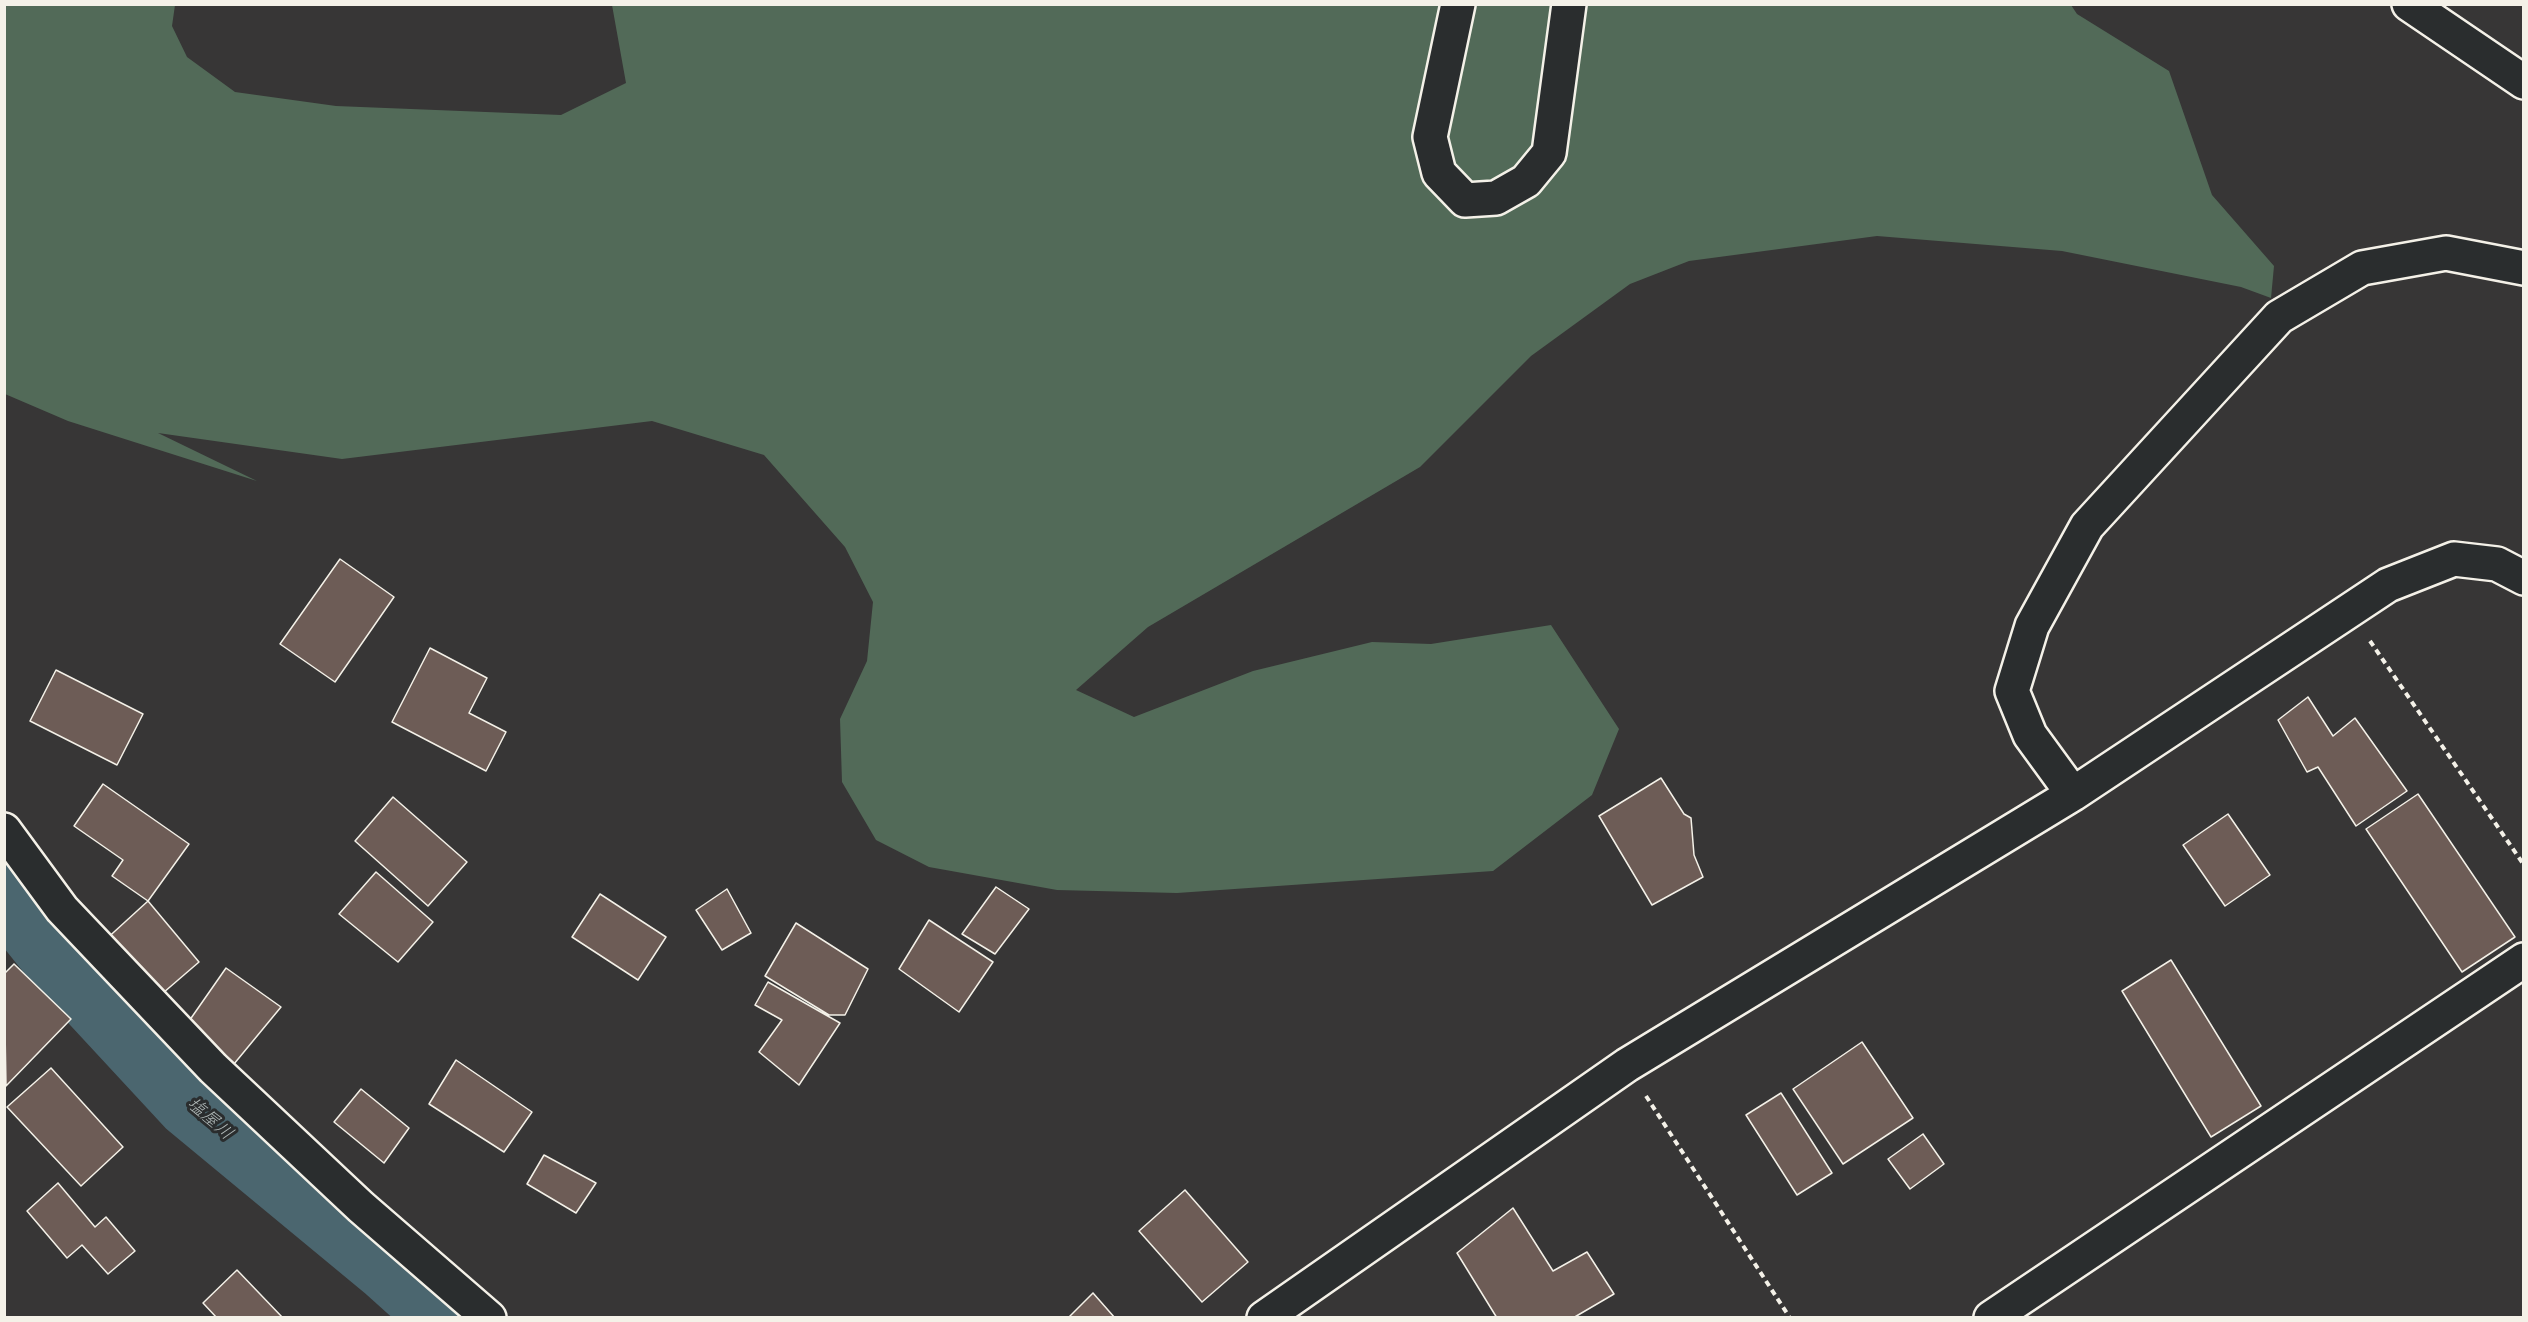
<!DOCTYPE html>
<html>
<head>
<meta charset="utf-8">
<style>
	body { margin:0 }
	#map { position:relative; width:2528px; height:1322px; overflow:hidden; background:#373636; font-family:"Playpen Sans",sans-serif }
	canvas { display:block }
	.frame { position:absolute; inset:0; border:6px solid #f4f1e8; pointer-events:none }
</style>
</head>
<body>
<div id="map">
<canvas width="2528" height="1322"></canvas>
<div class="frame"></div>
</div>
<script>
const c = document.querySelector('canvas').getContext('2d');
c.lineJoin = 'round';
function fill(path, color) {
  c.fillStyle = color;
  c.fill(path, 'evenodd');
}
function shape(rows) {
  const path = new Path2D();
  for (const r of rows) {
    path.moveTo(r[0], r[1]);
    for (let i = 2; i < r.length; i += 2) path.lineTo(r[i], r[i + 1]);
  }
  return path;
}
function strokePath(path, color, width, dash) {
  c.strokeStyle = color;
  c.lineWidth = width;
  c.lineCap = dash ? 'butt' : 'round';
  c.setLineDash(dash || []);
  c.stroke(path);
}
function drawText(font, color, halo, rows, align = 'center') {
  c.font = font + ' "Playpen Sans","Klee One",sans-serif';
  c.lineWidth = 6;
  c.setLineDash([]);
  c.textBaseline = 'middle';
  c.strokeStyle = halo;
  c.fillStyle = color;
  for (const [text, x, y, turn = 0] of rows) {
    c.save();
    c.translate(x, y);
    c.rotate((+turn || 0) * Math.PI / 180);
    c.textAlign = isNaN(turn) ? turn : align;
    if (halo) c.strokeText(text, 0, 0);
    c.fillText(text, 0, 0);
    c.restore();
  }
}
const green = shape([
	[5,5,175,5,172,26,187,57,235,92,336,106,561,115,626,83,612,5,2071,5,2077,14,2169,71,2212,195,2274,266,2271,298,2241,287,2062,251,1877,236,1689,261,1630,284,1531,356,1420,467,1148,627,1076,690,1134,717,1253,671,1372,642,1431,644,1551,625,1619,729,1592,795,1493,871,1177,893,1057,890,929,867,876,840,842,782,840,719,867,661,873,602,845,547,764,455,652,421,342,459,158,433,257,481,68,421,5,394]
]);
const river = shape([
	[4,892,64,967,190,1103,387,1266,445,1318]
]);
const building = shape([
	[340,559,394,597,335,682,280,644,340,559],
	[430,648,487,678,469,713,506,732,486,771,392,722,430,648],
	[56,670,143,714,117,765,30,721,56,670],
	[2308,697,2333,736,2355,718,2407,791,2356,826,2318,767,2307,772,2278,720,2308,697],
	[1661,778,1684,814,1691,818,1694,855,1703,877,1652,905,1599,816,1661,778],
	[103,784,189,844,148,901,112,876,123,860,74,826,103,784],
	[2418,794,2515,937,2462,972,2366,829,2418,794],
	[393,797,467,862,428,906,355,841,393,797],
	[2228,814,2270,875,2225,906,2183,845,2228,814],
	[376,872,433,922,398,962,339,914,376,872],
	[996,887,1029,909,995,954,962,934,996,887],
	[727,889,751,933,722,950,696,910,727,889],
	[600,894,666,937,638,980,572,937,600,894],
	[148,901,199,962,156,999,103,942,148,901],
	[929,920,993,962,959,1012,899,969,929,920],
	[796,923,868,969,845,1015,829,1015,765,976,796,923],
	[2171,960,2261,1106,2211,1137,2122,991,2171,960],
	[14,964,71,1019,6,1086,4,974,14,964],
	[226,968,281,1007,229,1070,180,1034,226,968],
	[768,982,840,1023,799,1085,759,1052,782,1020,755,1005,768,982],
	[1862,1042,1913,1118,1843,1164,1793,1089,1862,1042],
	[456,1060,532,1112,504,1152,429,1104,456,1060],
	[51,1068,123,1147,81,1186,7,1107,51,1068],
	[361,1089,409,1128,384,1163,334,1122,361,1089],
	[1781,1093,1832,1173,1797,1195,1746,1115,1781,1093],
	[1923,1134,1944,1164,1910,1189,1888,1159,1923,1134],
	[544,1155,596,1183,576,1213,527,1184,544,1155],
	[58,1183,95,1227,106,1217,135,1251,108,1274,82,1245,67,1258,27,1211,58,1183],
	[1185,1190,1248,1262,1202,1302,1139,1231,1185,1190],
	[1513,1208,1553,1271,1587,1252,1614,1294,1573,1318,1497,1318,1457,1253,1513,1208],
	[237,1270,283,1318,217,1318,203,1303,237,1270],
	[1093,1293,1115,1318,1068,1318,1093,1293]
]);
const path = shape([
	[2370,641,2524,865],
	[1646,1096,1790,1318]
]);
const minor = shape([
	[1458,4,1430,137,1439,173,1465,200,1496,198,1526,181,1549,153,1569,4],
	[2409,4,2524,82],
	[2073,794,2030,735,2012,691,2032,626,2087,526,2279,317,2362,268,2446,253,2524,268],
	[4,830,62,909,213,1068,361,1207,489,1318],
	[1264,1318,1627,1065,2073,794,2388,585,2454,559,2497,564,2524,578],
	[1991,1318,2524,960]
]);
const waterNames = [
	["塩屋川",210,1119,41]
];
fill(green, '#526a58');
strokePath(river, '#4b666f', 70);
fill(building, '#6d5c56');
strokePath(building, '#f4f1e8', 1.5);
strokePath(minor, '#f4f1e8', 38);
strokePath(path, '#f4f1e8', 4, [6, 4.5]);
strokePath(minor, '#2a2d2e', 33);
drawText('italic 18px', '#b0b9b8', '#2a2d2e', waterNames);
</script>
</body>
</html>
